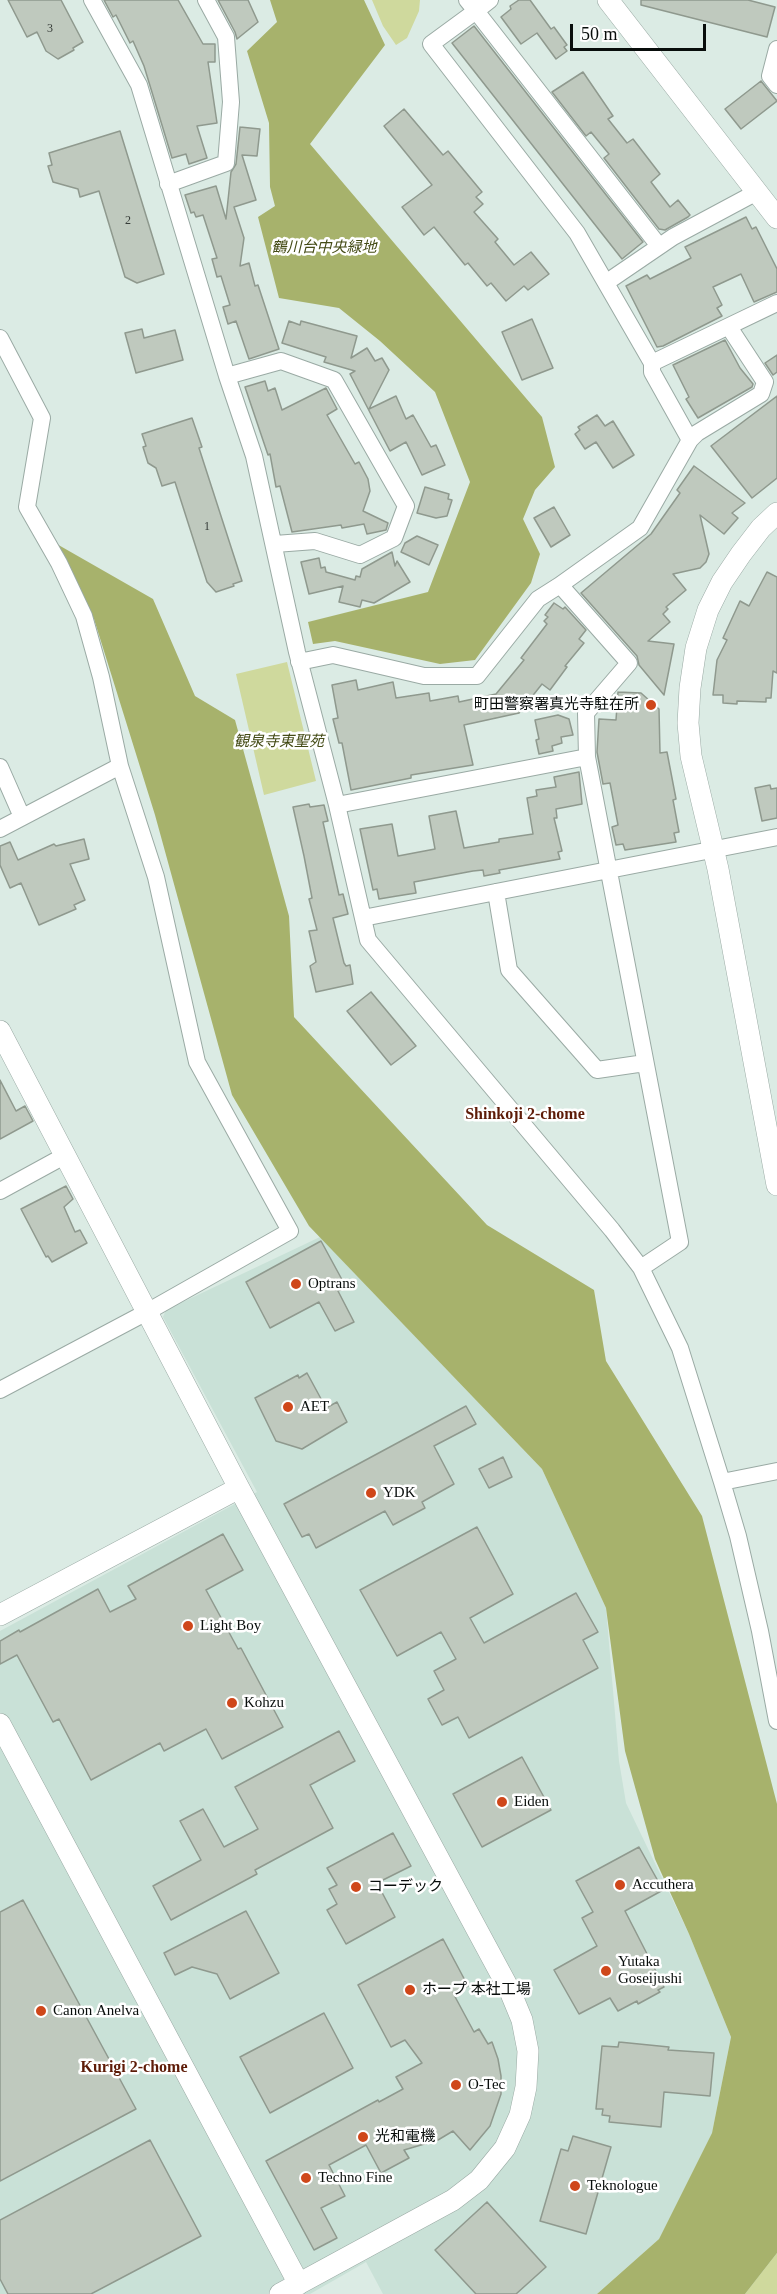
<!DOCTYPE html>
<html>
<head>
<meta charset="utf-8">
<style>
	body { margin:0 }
	#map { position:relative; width:777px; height:2294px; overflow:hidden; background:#dbebe4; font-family:"Times New Roman",serif }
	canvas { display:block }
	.scale { position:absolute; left:570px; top:24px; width:136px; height:27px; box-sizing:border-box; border:3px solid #080d0b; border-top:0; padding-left:8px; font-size:18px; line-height:21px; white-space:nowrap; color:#080d0b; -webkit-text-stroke:4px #fff; paint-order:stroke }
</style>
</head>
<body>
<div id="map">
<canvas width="777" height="2294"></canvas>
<div class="scale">50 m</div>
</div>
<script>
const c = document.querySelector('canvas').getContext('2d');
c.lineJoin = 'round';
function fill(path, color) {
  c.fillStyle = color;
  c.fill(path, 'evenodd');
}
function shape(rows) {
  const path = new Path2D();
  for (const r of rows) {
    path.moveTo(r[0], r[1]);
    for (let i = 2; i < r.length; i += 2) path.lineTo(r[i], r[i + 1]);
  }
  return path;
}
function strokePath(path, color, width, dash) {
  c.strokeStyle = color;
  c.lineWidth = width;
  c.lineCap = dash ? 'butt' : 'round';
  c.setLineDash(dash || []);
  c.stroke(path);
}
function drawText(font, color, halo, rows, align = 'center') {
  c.font = font + ' "Times New Roman","Noto Sans JP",serif';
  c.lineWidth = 5;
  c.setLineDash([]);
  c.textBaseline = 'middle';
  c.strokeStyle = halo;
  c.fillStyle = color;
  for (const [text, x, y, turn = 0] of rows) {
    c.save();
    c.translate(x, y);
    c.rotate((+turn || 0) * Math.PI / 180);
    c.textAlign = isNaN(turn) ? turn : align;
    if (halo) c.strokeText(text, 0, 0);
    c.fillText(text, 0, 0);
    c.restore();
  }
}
const built = shape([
	[320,1237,542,1469,606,1608,619,1761,626,1803,689,1934,731,2037,712,2133,659,2239,597,2294,383,2294,366,2262,310,2294,0,2294,0,1631,257,1492,163,1317,166,1310]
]);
const green = shape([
	[372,0,420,0,419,11,407,38,396,45,383,26],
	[287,662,316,781,264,795,236,674],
	[777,2253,777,2294,745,2294]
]);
const forest = shape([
	[270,0,364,0,385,45,310,144,542,417,555,467,535,490,523,519,540,554,531,583,475,660,440,664,335,641,313,644,308,622,428,592,470,482,435,392,380,341,339,308,279,298,258,217,275,206,270,187,269,123,247,51,277,22],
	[55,543,153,599,195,696,235,720,289,916,294,1017,487,1225,594,1290,606,1361,702,1516,777,1804,777,2253,745,2294,597,2294,659,2239,712,2133,731,2037,689,1934,655,1859,625,1751,606,1608,542,1469,309,1226,232,1095,155,815,94,619]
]);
const building = shape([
	[8,0,61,0,83,42,73,48,74,50,58,59,46,51,37,32,27,37,8,0],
	[104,0,178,0,203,44,215,44,215,62,208,62,217,123,197,126,207,158,189,164,186,154,172,158,144,66,133,41,130,43,116,15,113,17,104,0],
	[218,0,248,0,258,22,237,39,235,32,218,0],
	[519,0,530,0,551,29,554,27,567,45,564,47,567,51,556,59,537,33,521,44,501,17,511,9,510,6,519,0],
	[641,0,748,0,775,7,767,37,641,5,641,0],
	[474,26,643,242,622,259,452,43,474,26],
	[583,72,613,116,608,119,627,143,633,139,660,174,651,182,670,207,678,200,690,215,688,217,665,230,659,229,604,158,609,154,591,132,586,136,552,92,583,72],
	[761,81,777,101,741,129,725,109,761,81],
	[404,109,443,155,448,151,482,192,476,197,483,204,474,212,498,239,495,242,514,265,531,252,549,274,528,290,524,286,506,301,491,283,487,286,468,263,465,265,434,227,424,235,402,207,432,185,384,126,404,109],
	[240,127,260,129,257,156,242,155,256,200,234,207,244,238,240,266,249,263,255,286,258,285,279,349,249,359,236,321,228,324,223,307,230,305,221,276,217,277,212,259,217,258,203,215,196,217,194,212,191,213,185,195,216,186,226,219,231,172,236,164,240,127],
	[120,131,164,274,137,283,125,277,99,191,80,197,78,189,53,182,48,166,52,165,49,153,120,131],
	[746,217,752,229,756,227,777,269,777,292,754,302,741,274,713,287,722,305,717,308,722,316,663,346,657,347,626,286,647,275,650,279,691,258,685,247,746,217],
	[532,319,553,368,522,380,502,332,532,319],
	[289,321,300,325,301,321,357,336,351,358,367,348,375,361,382,358,389,370,369,409,396,396,406,419,413,415,431,447,436,445,445,465,422,475,406,442,390,451,350,374,355,371,324,362,326,357,282,343,289,321],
	[142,329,144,338,175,330,183,360,136,373,125,333,142,329],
	[725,340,740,368,753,384,752,387,698,418,686,399,689,397,673,365,725,340],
	[777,355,777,372,773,375,765,363,777,355],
	[265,381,268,391,275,388,282,410,326,388,337,409,327,415,355,464,359,462,368,479,370,491,363,511,388,523,386,530,367,534,364,524,342,528,341,525,292,532,280,486,276,487,270,454,268,455,245,387,265,381],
	[777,396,777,478,752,498,711,446,777,396],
	[597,415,605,426,613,421,634,455,613,468,596,442,585,449,575,434,580,430,578,427,597,415],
	[192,418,202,447,199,448,242,581,233,584,234,586,216,592,207,582,175,482,162,486,156,468,148,463,143,447,146,446,142,434,192,418],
	[694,466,745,503,732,513,738,518,724,534,700,515,709,554,706,562,700,568,673,574,686,590,666,607,668,609,663,614,670,622,648,641,674,644,664,695,639,665,637,656,581,593,651,534,680,493,677,490,694,466],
	[425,487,449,494,448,499,452,500,447,516,436,518,417,513,425,487],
	[554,507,570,535,551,547,534,518,554,507],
	[417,536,438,545,429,565,401,552,405,543,417,536],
	[392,552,395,566,397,561,410,582,374,603,362,600,360,607,339,602,343,586,309,594,301,562,319,558,321,568,325,567,326,572,355,580,356,576,360,577,362,569,392,552],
	[767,572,777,577,777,673,773,671,771,698,766,698,766,702,737,701,737,704,723,703,723,695,713,695,717,660,727,640,723,638,740,601,749,606,767,572],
	[554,603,563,609,565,607,586,630,579,639,584,643,565,666,567,667,550,690,542,684,519,713,464,725,473,765,411,775,411,778,351,790,342,743,339,743,333,719,338,718,332,685,356,680,358,690,393,682,396,698,429,693,430,701,458,696,459,702,496,694,524,660,521,658,547,624,544,621,548,617,545,615,554,603],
	[618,692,641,693,659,709,660,753,667,752,676,799,673,800,679,832,674,833,676,842,625,850,623,844,616,845,612,827,618,825,610,783,603,784,597,752,599,719,616,720,618,692],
	[558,715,569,719,573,735,561,737,562,743,552,746,553,751,539,754,536,740,539,739,535,720,558,715],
	[579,772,582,804,556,809,557,818,554,818,562,851,558,852,560,859,499,870,500,873,484,876,483,870,473,871,414,882,416,893,397,896,379,899,377,889,373,890,360,829,392,824,398,856,435,849,429,816,456,811,464,848,499,842,499,839,533,834,527,798,537,796,536,790,556,787,554,777,579,772],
	[770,785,771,789,777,788,777,818,762,821,755,788,770,785],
	[309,804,310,807,324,805,328,821,323,822,339,895,343,894,348,914,333,918,344,963,346,966,350,965,353,984,316,992,310,966,316,962,309,931,317,930,309,899,312,898,304,856,293,807,309,804],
	[84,839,89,859,70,864,85,900,74,905,76,909,39,925,21,883,10,888,0,865,0,846,10,842,18,860,54,844,56,846,84,839],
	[371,992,416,1046,391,1065,347,1011,371,992],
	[0,1080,16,1111,25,1106,33,1121,0,1139,0,1080],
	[66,1186,73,1199,64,1207,75,1232,80,1230,87,1243,52,1262,48,1256,46,1257,21,1209,66,1186],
	[321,1241,346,1287,338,1291,354,1322,335,1331,319,1302,270,1328,246,1282,321,1241],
	[307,1373,326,1408,337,1402,347,1422,302,1449,276,1441,255,1398,298,1375,299,1378,307,1373],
	[466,1406,476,1424,434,1446,454,1484,422,1502,425,1508,393,1525,385,1511,316,1548,309,1534,302,1537,284,1504,466,1406],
	[503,1457,512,1477,489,1488,479,1469,503,1457],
	[477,1527,513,1594,470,1618,484,1643,576,1593,598,1632,583,1640,598,1668,469,1738,458,1717,442,1725,428,1699,444,1690,434,1671,456,1659,441,1632,397,1656,360,1590,477,1527],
	[223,1534,243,1570,206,1590,238,1649,241,1648,283,1727,222,1759,206,1729,164,1751,160,1743,91,1780,59,1719,53,1722,17,1655,0,1664,0,1641,19,1630,20,1632,98,1589,110,1612,136,1599,128,1586,223,1534],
	[339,1731,355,1761,310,1785,333,1828,255,1870,257,1874,171,1920,153,1886,201,1860,180,1821,203,1809,224,1847,258,1829,235,1787,339,1731],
	[522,1757,551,1810,482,1847,453,1794,522,1757],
	[393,1833,411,1866,377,1883,395,1917,346,1944,327,1910,337,1904,329,1889,337,1885,327,1868,393,1833],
	[639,1847,663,1890,625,1911,664,1987,658,1990,660,1992,638,2004,637,2001,618,2011,610,1998,579,2014,554,1970,597,1946,582,1918,593,1912,576,1881,639,1847],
	[23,1900,136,2109,0,2181,0,1912,23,1900],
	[246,1911,279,1973,230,1999,217,1974,192,1967,175,1975,164,1953,246,1911],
	[443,1939,468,1986,453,1993,474,2032,479,2029,488,2044,492,2042,498,2059,501,2076,501,2094,490,2126,470,2150,453,2131,438,2140,404,2150,409,2158,381,2173,366,2145,329,2165,345,2196,321,2208,337,2238,314,2250,266,2161,378,2100,379,2102,403,2089,396,2077,422,2063,405,2040,391,2047,358,1985,443,1939],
	[324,2013,353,2068,270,2113,240,2057,324,2013],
	[619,2042,669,2047,668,2050,714,2053,710,2096,664,2092,661,2127,609,2122,610,2116,602,2115,603,2109,596,2109,602,2046,618,2047,619,2042],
	[573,2136,611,2147,586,2234,540,2221,561,2149,568,2151,573,2136],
	[150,2140,201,2236,91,2294,8,2294,0,2279,0,2220,150,2140],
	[487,2202,546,2267,516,2294,476,2294,435,2250,487,2202]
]);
const minor = shape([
	[92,0,139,85,227,376,254,456,297,652,337,805,368,940,612,1230,641,1268,680,1348,722,1482,738,1536,760,1631,777,1721],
	[467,0,476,11,490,0],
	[777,49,770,76,777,85],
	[168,184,226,163,231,102,226,37,206,0],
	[659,246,476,11,431,44,577,233,652,363,652,372,690,440],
	[607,282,673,237,757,192],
	[0,338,42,418,27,507,59,563,84,616,101,677,120,766,156,877,197,1062,290,1231,147,1312,0,1390],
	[652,363,777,303],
	[227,376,281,361,334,380,406,506,394,538,360,555,315,541,275,544],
	[299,662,333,655,424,676,477,676,538,599,560,585],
	[0,767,22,817],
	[337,805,587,757],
	[0,829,120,766],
	[496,892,509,970,597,1070,645,1063],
	[363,918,777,837],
	[0,1191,66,1155],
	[641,1268,680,1242,587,757,586,713,629,663,560,585,640,528,690,440,697,433,761,394,765,382,729,327],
	[722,1482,777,1471]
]);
const tertiary = shape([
	[608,0,777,218],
	[777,513,761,528,741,554,722,582,708,610,696,648,690,688,688,723,691,756,718,869,777,1185],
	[0,1031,239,1488,510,1991,522,2020,528,2051,526,2087,520,2115,505,2148,479,2180,453,2200,280,2294],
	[0,1615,239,1488],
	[0,1724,299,2284]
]);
const markers = [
	[651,705,6,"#cf471a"],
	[296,1284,6,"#cf471a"],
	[288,1407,6,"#cf471a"],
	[371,1493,6,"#cf471a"],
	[188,1626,6,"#cf471a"],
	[232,1703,6,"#cf471a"],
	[502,1802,6,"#cf471a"],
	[620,1885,6,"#cf471a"],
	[356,1887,6,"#cf471a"],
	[606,1971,6,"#cf471a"],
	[410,1990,6,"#cf471a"],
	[41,2011,6,"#cf471a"],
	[456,2085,6,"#cf471a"],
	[363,2137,6,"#cf471a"],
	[306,2178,6,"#cf471a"],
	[575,2186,6,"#cf471a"]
];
const numberNames = [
	["3",50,29],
	["2",128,221],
	["1",207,527]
];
const parkNames = [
	["鶴川台中央緑地",324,248],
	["観泉寺東聖苑",279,742]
];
const poiNames = [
	["町田警察署真光寺駐在所",639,705,"right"],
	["Optrans",308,1284],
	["AET",300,1407],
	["YDK",383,1493],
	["Light Boy",200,1626],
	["Kohzu",244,1703],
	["Eiden",514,1802],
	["Accuthera",632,1885],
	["コーデック",368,1887],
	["Yutaka",618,1962],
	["Goseijushi",618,1979],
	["ホープ 本社工場",422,1990],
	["Canon Anelva",53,2011],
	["O-Tec",468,2085],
	["光和電機",375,2137],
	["Techno Fine",318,2178],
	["Teknologue",587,2186]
];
const neighbourhoodNames = [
	["Shinkoji 2-chome",525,1115],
	["Kurigi 2-chome",134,2068]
];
fill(built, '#c9e1d7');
fill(green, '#cfd99d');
fill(forest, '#a7b26c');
fill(building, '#bfc9be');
strokePath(building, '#8f998e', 1.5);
strokePath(minor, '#9aaaa4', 18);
strokePath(tertiary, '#9aaaa4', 22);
strokePath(minor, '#fff', 16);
strokePath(tertiary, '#fff', 21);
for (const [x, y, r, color] of markers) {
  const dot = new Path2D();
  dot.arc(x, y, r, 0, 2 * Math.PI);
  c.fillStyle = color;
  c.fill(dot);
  strokePath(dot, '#fff', 2);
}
drawText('12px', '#363c38', null, numberNames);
drawText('italic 15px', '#444b16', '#fff', parkNames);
drawText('15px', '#080d0b', '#fff', poiNames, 'left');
drawText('bold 16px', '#5d1b07', '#fff', neighbourhoodNames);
</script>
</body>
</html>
